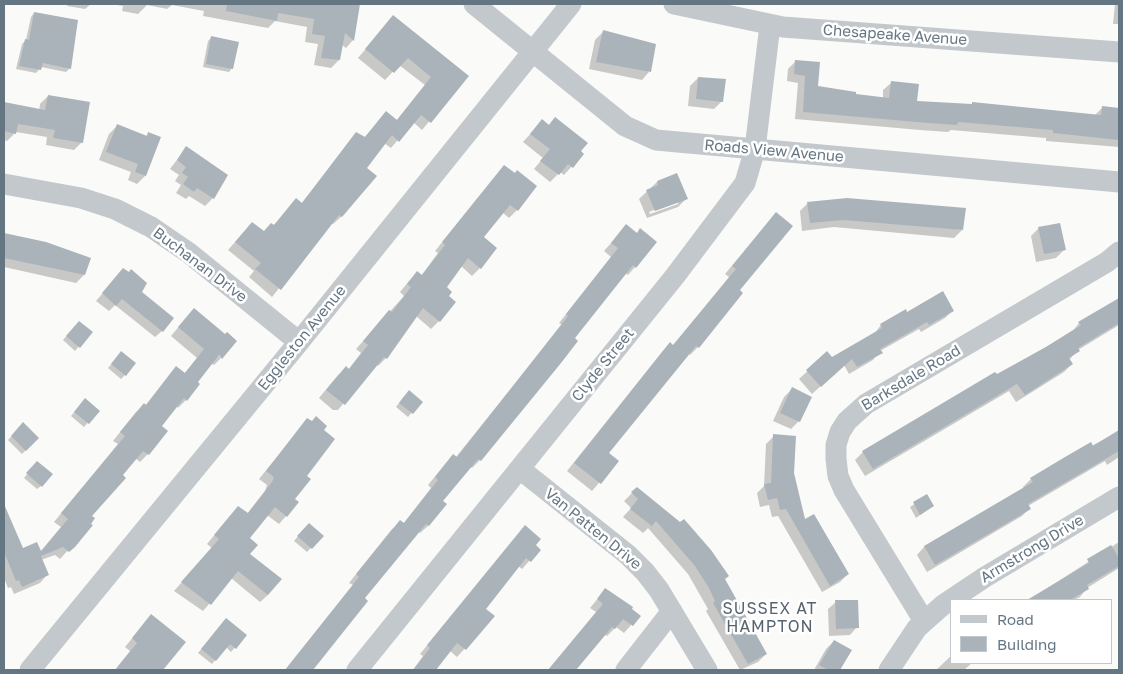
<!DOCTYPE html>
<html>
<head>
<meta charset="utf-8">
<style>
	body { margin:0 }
	#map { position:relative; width:1123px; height:674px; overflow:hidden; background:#fafaf8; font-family:"Golos Text",sans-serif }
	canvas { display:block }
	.frame { position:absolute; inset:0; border:5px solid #657683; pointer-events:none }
	.legend { position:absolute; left:950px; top:599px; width:162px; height:65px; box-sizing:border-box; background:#fff; border:1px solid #c1c8cd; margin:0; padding:6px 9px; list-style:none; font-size:15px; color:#657683 }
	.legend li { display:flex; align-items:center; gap:10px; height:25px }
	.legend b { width:25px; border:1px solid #c1c8cd }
</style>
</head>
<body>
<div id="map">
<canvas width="1123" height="674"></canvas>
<div class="frame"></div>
<ul class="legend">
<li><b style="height:6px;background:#c3c8cc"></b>Road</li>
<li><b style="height:14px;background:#aab3b9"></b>Building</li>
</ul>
</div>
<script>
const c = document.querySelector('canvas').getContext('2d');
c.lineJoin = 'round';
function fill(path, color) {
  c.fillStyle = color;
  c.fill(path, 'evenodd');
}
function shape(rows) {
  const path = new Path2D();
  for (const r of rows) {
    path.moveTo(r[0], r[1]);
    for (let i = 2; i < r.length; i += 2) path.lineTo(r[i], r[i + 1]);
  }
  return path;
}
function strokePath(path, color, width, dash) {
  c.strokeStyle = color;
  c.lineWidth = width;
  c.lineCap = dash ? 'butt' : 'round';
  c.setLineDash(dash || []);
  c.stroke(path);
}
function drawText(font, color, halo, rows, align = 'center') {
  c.font = font + ' "Golos Text",sans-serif';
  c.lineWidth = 5;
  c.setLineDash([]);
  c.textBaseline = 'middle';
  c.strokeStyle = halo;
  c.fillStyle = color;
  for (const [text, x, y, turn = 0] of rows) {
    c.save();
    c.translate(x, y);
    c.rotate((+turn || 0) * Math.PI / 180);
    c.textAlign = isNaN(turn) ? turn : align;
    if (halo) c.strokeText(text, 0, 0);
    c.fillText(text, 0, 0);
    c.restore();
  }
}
const shadow = shape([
	[68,4,91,4,85,9,67,6],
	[111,4,359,4,353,40,346,48,342,45,339,60,331,68,314,65,318,44,305,42,307,27,275,21,268,28,203,16,204,11,172,5,167,9,147,5,138,14,122,11,123,6],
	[1115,4,1119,4,1119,24,1113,24],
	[34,13,70,68,66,72,41,67,36,73,16,69,22,44,26,40,31,17],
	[393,17,467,76,422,130,413,122,391,148,384,143,365,168,376,176,341,217,333,224,331,223,272,297,249,277,254,271,228,250,252,223,263,233,301,204,356,134,364,138,386,113,396,121,425,85,399,65,385,80,358,58],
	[603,32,649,72,642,80,589,69,595,40],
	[212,37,232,68,229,72,203,67,208,41],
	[796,61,817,87,855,95,883,98,883,90,891,83,916,102,970,106,973,103,1094,116,1102,108,1119,110,1119,147,1046,141,1046,138,951,130,948,132,920,130,795,119,798,83,787,81,788,69],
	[698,78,722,101,714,109,688,106,690,86],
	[48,96,82,142,74,150,46,145,47,137,16,132,7,141,4,140,4,103,39,111,40,104],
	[555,118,583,154,564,175,560,172,550,182,534,169,543,158,523,142,542,121,548,126],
	[117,126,145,137,148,134,160,138,145,176,137,184,128,180,131,172,99,160,109,134],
	[186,148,226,175,213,198,205,206,189,196,186,199,176,193,181,185,175,181,179,175,170,169],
	[497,175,517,210,509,218,502,212,482,238,480,268,472,276,461,266,445,287,447,297,439,321,431,329,416,316,386,358,378,366,376,364,338,410,333,410,319,398,338,375,348,370,361,353,356,349,404,296,400,292,409,281,417,273,421,276,438,253,435,251],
	[657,182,686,199,678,207,647,218,639,199],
	[678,201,678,204,650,214,649,212],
	[808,203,962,230,954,238,834,227,802,231,800,211],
	[776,213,738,291,698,347,690,355,688,353,607,453,617,462,592,491,567,471,662,352,670,344,673,346,729,277,725,274],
	[626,226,635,267,628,275,625,273,573,338,577,341,480,460,472,468,470,467,441,501,445,504,428,526,420,533,418,531,363,599,367,601,312,670,285,670,353,585,349,583,392,529,403,524,431,488,428,485,446,463,456,457,562,325,559,323,611,257,604,251],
	[1039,228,1064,250,1056,258,1036,262,1031,236],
	[4,235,46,243,84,275,76,283,4,267],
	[117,276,141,293,162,331,155,337,115,305,109,311,96,301],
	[1119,299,1119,325,1078,350,1069,360,1072,364,1064,372,1016,402,1009,391,865,476,855,460,863,452,1072,332,1079,323],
	[953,310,945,318,921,332,919,329,880,351,873,360,849,374,844,365,812,394,799,379,827,353,832,358,874,334,881,325,907,313],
	[186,318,221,358,214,365,211,363,196,382,186,400,178,408,177,406,160,426,166,431,148,454,140,462,135,458,91,516,89,524,91,525,60,559,55,555,41,560,47,575,40,583,14,594,11,587,8,588,4,578,4,542,17,536,22,549,40,553,61,527,54,522,118,444,113,441,136,412,145,406,169,376,184,374,197,358,171,336],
	[75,326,91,332,75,351,63,340],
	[118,356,125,375,121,379,108,368],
	[792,389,799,421,791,429,773,421,784,397],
	[405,395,421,402,408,417,396,407],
	[81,404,98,411,84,427,71,416],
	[307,420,293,499,286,516,279,524,267,515,248,538,249,554,268,595,260,602,231,578,203,611,174,591,212,548,207,544,231,515,247,514,265,491,267,485,259,479],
	[23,424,38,438,22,454,8,440],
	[1119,431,1119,457,1107,465,1105,461,1028,506,1030,508,1022,516,927,572,917,555,924,547,1024,489,1023,487,1031,479],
	[774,436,792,473,804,521,848,574,840,582,822,592,778,516,772,517,769,505,760,507,757,493,764,486,766,444],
	[34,466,41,486,37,489,24,478],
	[637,488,724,579,766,654,758,662,740,670,706,611,708,609,688,574,648,528,643,533,623,517,631,508,624,501],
	[926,496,933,506,916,518,910,507],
	[525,527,534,545,539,550,522,569,518,566,484,609,481,631,457,657,450,651,434,670,413,670,423,656,420,654],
	[305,528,322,536,307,552,294,541],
	[1119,542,1119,568,1087,588,1080,597,1074,600,1029,600],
	[605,590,639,616,624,633,616,627,607,636,604,634,575,670,548,670,596,612,590,608],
	[836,602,857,627,850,635,829,636,828,609],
	[144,624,165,665,160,670,155,670,149,666,146,670,115,670,130,651,125,647],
	[222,624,245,636,231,652,226,647,212,664,198,653],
	[834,641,850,651,839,670,814,670,826,649],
	[952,655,952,663,972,663,964,670,936,670]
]);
const building = shape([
	[227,4,360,4,354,41,345,33,340,60,321,58,325,36,312,34,314,19,278,13,277,21,226,11],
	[34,12,78,20,71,69,43,63,41,70,19,66,25,39,29,40],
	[393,15,469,76,431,123,421,115,399,142,392,135,367,168,377,176,342,217,339,215,281,290,255,269,261,263,235,242,252,222,264,231,271,223,274,225,296,198,302,203,356,132,365,137,386,111,397,120,431,77,408,58,394,73,365,49],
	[603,30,656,44,651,72,596,62],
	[211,36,239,42,233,69,206,64],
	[795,60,820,62,818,86,856,92,856,94,889,98,891,81,919,84,917,101,972,104,972,102,1101,115,1102,106,1119,108,1119,140,1053,133,1053,130,958,122,957,125,928,123,803,112,805,76,794,74],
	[698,77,726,79,723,102,696,99],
	[48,95,90,102,83,143,53,138,55,130,18,124,16,134,4,131,4,102,45,110],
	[555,117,588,143,581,151,584,154,573,168,568,164,559,175,540,161,550,149,530,134,542,119,549,125],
	[117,124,147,136,148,132,161,137,146,176,135,172,138,164,106,152],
	[186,146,228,175,214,199,197,188,194,192,183,184,188,177,182,173,186,167,177,160],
	[504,165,515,173,517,170,537,186,518,211,510,205,484,237,497,248,481,269,468,258,447,287,452,292,449,296,456,302,440,322,423,308,387,359,384,357,345,405,326,390,346,366,349,369,368,345,363,341,389,310,392,312,411,287,407,284,417,271,422,275,445,245,442,242],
	[677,173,688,199,655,211,646,190,658,185,657,181],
	[847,198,966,208,963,230,843,220,810,223,807,202],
	[776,212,793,226,740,290,743,293,699,348,696,346,609,453,619,461,601,484,574,463,670,342,673,345,736,269,732,266],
	[1060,223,1066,250,1044,254,1038,227],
	[626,224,637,233,640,228,657,242,636,268,633,265,575,338,578,341,561,363,481,461,478,459,443,501,447,504,429,526,426,524,365,598,368,601,313,670,285,670,359,577,356,574,400,520,404,523,438,480,435,477,453,454,457,457,568,316,566,314,618,248,611,243],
	[4,233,46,242,91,258,85,275,4,258],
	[123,268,129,272,131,269,147,283,142,292,174,318,163,332,122,299,116,306,102,293],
	[943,291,954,311,929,325,927,322,880,349,883,353,857,367,852,359,821,387,806,370,827,351,832,357,882,328,880,324,906,309,907,312],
	[1119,298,1119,323,1078,348,1080,351,1069,358,1073,364,1025,395,1017,384,873,469,862,451,995,372,997,374,1046,347,1081,325,1078,322],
	[194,308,225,334,227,332,237,341,222,359,219,355,198,382,200,384,187,401,184,398,162,426,168,431,149,455,143,451,123,475,126,478,92,516,95,518,91,524,93,525,75,547,69,552,63,547,41,556,49,575,22,587,19,580,16,581,4,552,4,504,23,548,37,542,41,551,68,519,61,513,125,436,120,432,144,403,146,405,176,366,185,373,204,349,178,327],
	[79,321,93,332,80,348,66,336],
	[121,351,136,363,126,376,111,364],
	[792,387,812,397,800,422,780,413],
	[409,390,423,402,413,414,399,403],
	[85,398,100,411,89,424,74,412],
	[316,416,327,426,324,430,335,439,307,476,311,479,295,499,299,502,287,517,275,507,250,538,258,545,250,554,282,579,268,595,238,571,211,605,181,582,219,539,214,535,238,506,248,513,272,482,274,477,266,471,307,418,312,421],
	[23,422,39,438,26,451,11,436],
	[1119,430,1119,451,1028,504,1031,509,935,565,924,546,1033,482,1030,478,1065,457,1091,442,1093,446],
	[773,434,796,436,794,473,805,519,814,514,849,574,830,586,786,509,780,510,777,498,768,500,764,484,771,483],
	[37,461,53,474,42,487,26,473],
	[637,487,680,522,684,519,711,550,729,576,725,579,767,654,748,664,713,603,715,601,709,588,695,566,656,521,652,526,630,509,638,499,631,492],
	[927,494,934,506,920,515,913,502],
	[309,523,324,536,312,549,297,536],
	[525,525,541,539,536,545,541,550,531,562,526,558,486,609,495,616,466,650,457,643,436,670,413,670,430,648,427,645],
	[1111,545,1119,558,1119,566,1087,585,1089,589,1070,600,1027,600,1089,563,1087,559],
	[605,588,633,607,632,609,641,616,633,626,623,619,615,629,612,627,576,670,548,670,603,604,597,599],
	[835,600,858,600,859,628,836,629],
	[151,614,186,642,163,670,115,670,137,643,132,638],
	[226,618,247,635,236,649,230,644,216,661,201,649],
	[834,640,852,650,840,670,828,670,819,665]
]);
const street = shape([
	[474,4,625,126,656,140,1119,182],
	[674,4,783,27,1119,52],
	[4,184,81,198,115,209,151,227,189,253,299,342],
	[520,469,628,555,645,572,659,590,707,670],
	[924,621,844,490,838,476,836,459,836,445,840,432,847,421,866,404,1107,262,1119,252],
	[30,670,299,342,571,4],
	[357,670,675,276,745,183,755,149,770,25],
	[626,670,672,611],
	[889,670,917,628,943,605,985,577,1119,497]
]);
const streetNames = [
	["Chesapeake Avenue",895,35,4],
	["Roads View Avenue",774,151,5],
	["Buchanan Drive",200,265,37],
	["Eggleston Avenue",302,338,-51],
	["Clyde Street",603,365,-51],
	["Barksdale Road",911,378,-31],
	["Van Patten Drive",593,529,39],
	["Armstrong Drive",1032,549,-31]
];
const neighbourhoodNames = [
	["SUSSEX AT",770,609],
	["HAMPTON",770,627]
];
fill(shadow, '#0003');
fill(building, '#aab3b9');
strokePath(street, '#c3c8cc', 21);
drawText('15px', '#657683', '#fff', streetNames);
c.letterSpacing = '1px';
drawText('16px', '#57646e', '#fff', neighbourhoodNames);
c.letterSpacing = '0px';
</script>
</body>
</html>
